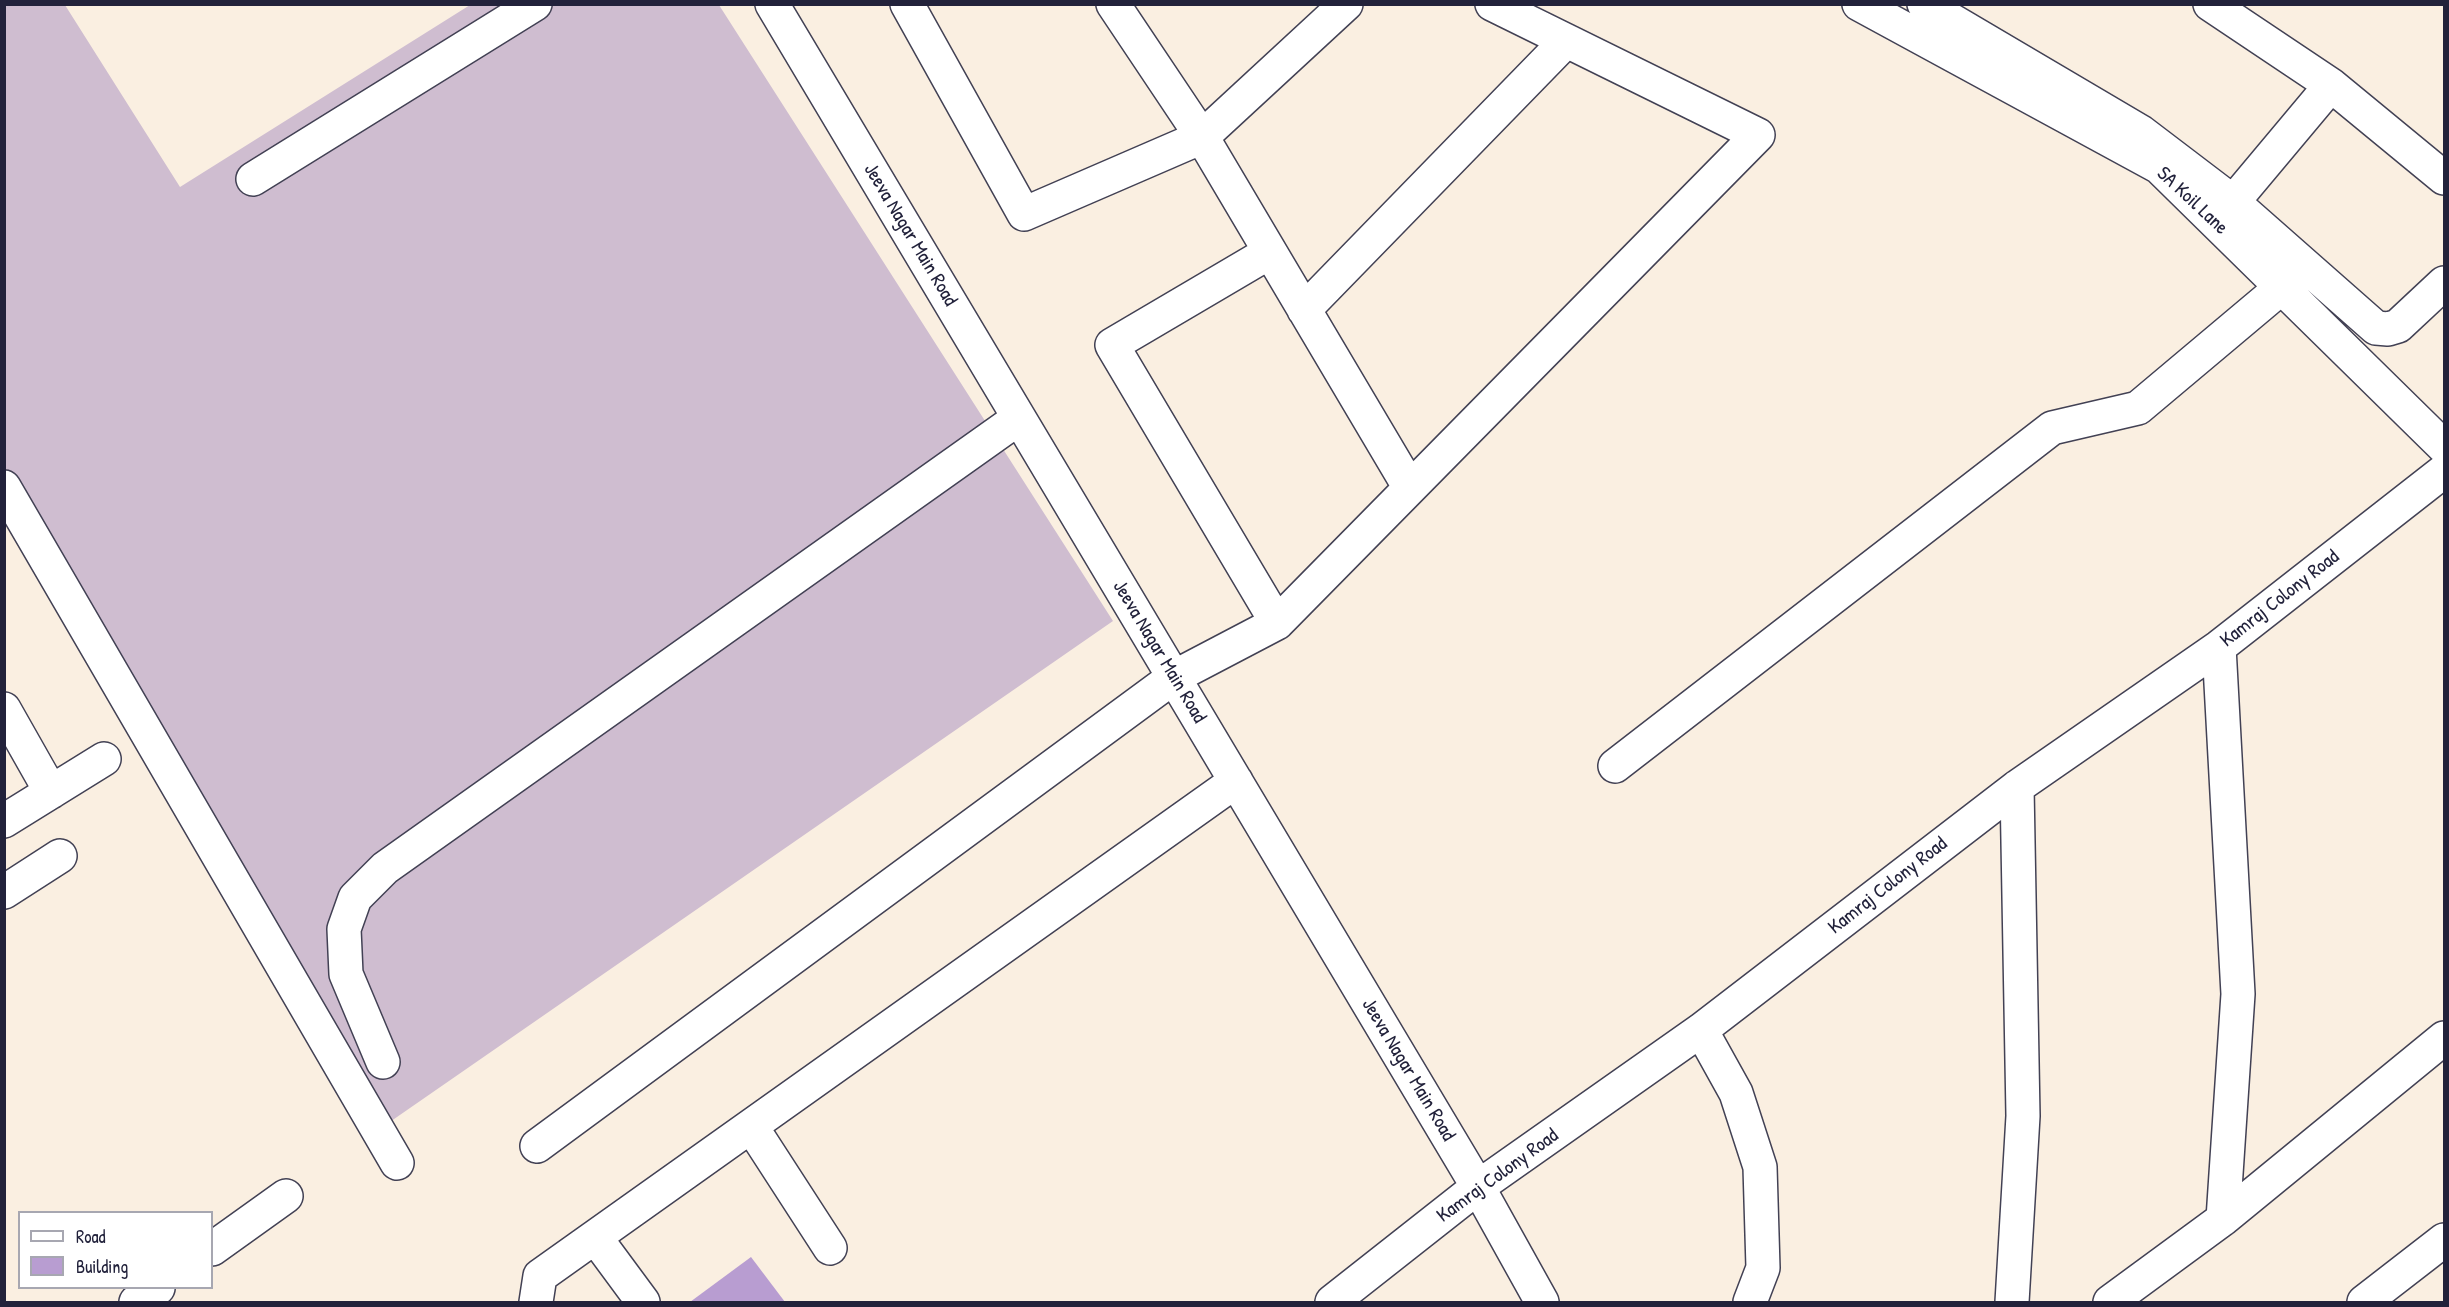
<!DOCTYPE html>
<html>
<head>
<meta charset="utf-8">
<style>
	body { margin:0 }
	#map { position:relative; width:2449px; height:1307px; overflow:hidden; background:#faefe1; font-family:"Patrick Hand",sans-serif }
	canvas { display:block }
	.frame { position:absolute; inset:0; border:6px solid #22223b; pointer-events:none }
	.legend { position:absolute; left:18px; top:1211px; width:195px; height:78px; box-sizing:border-box; background:#fff; border:2px solid #a7a7b1; margin:0; padding:8px 10px; list-style:none; font-size:18px; color:#22223b }
	.legend li { display:flex; align-items:center; gap:12px; height:30px }
	.legend b { width:30px; border:2px solid #a7a7b1 }
</style>
</head>
<body>
<div id="map">
<canvas width="2449" height="1307"></canvas>
<div class="frame"></div>
<ul class="legend">
<li><b style="height:8px;background:#fff"></b>Road</li>
<li><b style="height:16px;background:#b89dd1"></b>Building</li>
</ul>
</div>
<script>
const c = document.querySelector('canvas').getContext('2d');
c.lineJoin = 'round';
function fill(path, color) {
  c.fillStyle = color;
  c.fill(path, 'evenodd');
}
function shape(rows) {
  const path = new Path2D();
  for (const r of rows) {
    path.moveTo(r[0], r[1]);
    for (let i = 2; i < r.length; i += 2) path.lineTo(r[i], r[i + 1]);
  }
  return path;
}
function strokePath(path, color, width, dash) {
  c.strokeStyle = color;
  c.lineWidth = width;
  c.lineCap = dash ? 'butt' : 'round';
  c.setLineDash(dash || []);
  c.stroke(path);
}
function drawText(font, color, halo, rows, align = 'center') {
  c.font = font + ' "Patrick Hand",sans-serif';
  c.lineWidth = 5;
  c.setLineDash([]);
  c.textBaseline = 'middle';
  c.strokeStyle = halo;
  c.fillStyle = color;
  for (const [text, x, y, turn = 0] of rows) {
    c.save();
    c.translate(x, y);
    c.rotate((+turn || 0) * Math.PI / 180);
    c.textAlign = isNaN(turn) ? turn : align;
    if (halo) c.strokeText(text, 0, 0);
    c.fillText(text, 0, 0);
    c.restore();
  }
}
const industrial = shape([
	[4,5,65,5,180,187,470,5,719,5,1113,621,371,1135,5,488]
]);
const building = shape([
	[751,1257,785,1302,690,1302]
]);
const minor = shape([
	[772,4,1478,1187,1542,1302],
	[907,4,1024,214,1202,137,1346,4],
	[1113,4,1202,137,1410,488],
	[1859,4,2159,167,2444,447],
	[1924,4,2141,132,2233,202,2376,328,2388,329,2398,326,2444,283],
	[2210,4,2331,85,2444,178],
	[253,179,535,4],
	[2233,202,2331,85],
	[1270,252,1112,345,1277,623],
	[1304,310,1566,41],
	[4,487,397,1163],
	[2219,647,2238,994,2223,1219],
	[4,709,51,792],
	[1615,766,2052,428,2138,408,2282,287],
	[4,821,104,759],
	[4,892,60,856],
	[1701,1030,1736,1093,1760,1167,1763,1268,1750,1302],
	[383,1062,346,974,344,929,355,898,385,868,1019,418],
	[751,1126,830,1248],
	[537,1146,1174,677,1277,623,1758,135,1492,4],
	[595,1237,643,1302],
	[212,1249,286,1196],
	[136,1302,158,1288],
	[536,1302,540,1276,1236,781],
	[1332,1302,1478,1187,1701,1030,2017,787,2219,647,2444,471],
	[2012,1302,2023,1116,2017,787],
	[2110,1302,2223,1219,2444,1038],
	[2364,1302,2444,1240]
]);
const streetNames = [
	["SA Koil Lane",2192,201,43],
	["Jeeva Nagar Main Road",910,235,59],
	["Kamraj Colony Road",2280,599,-38],
	["Jeeva Nagar Main Road",1159,652,59],
	["Kamraj Colony Road",1888,886,-38],
	["Jeeva Nagar Main Road",1408,1070,59],
	["Kamraj Colony Road",1498,1176,-36]
];
fill(industrial, '#cfbdd0');
fill(building, '#b89dd1');
strokePath(minor, '#424154', 36);
strokePath(minor, '#fff', 33);
drawText('20px', '#22223b', '#fff', streetNames);
</script>
</body>
</html>
